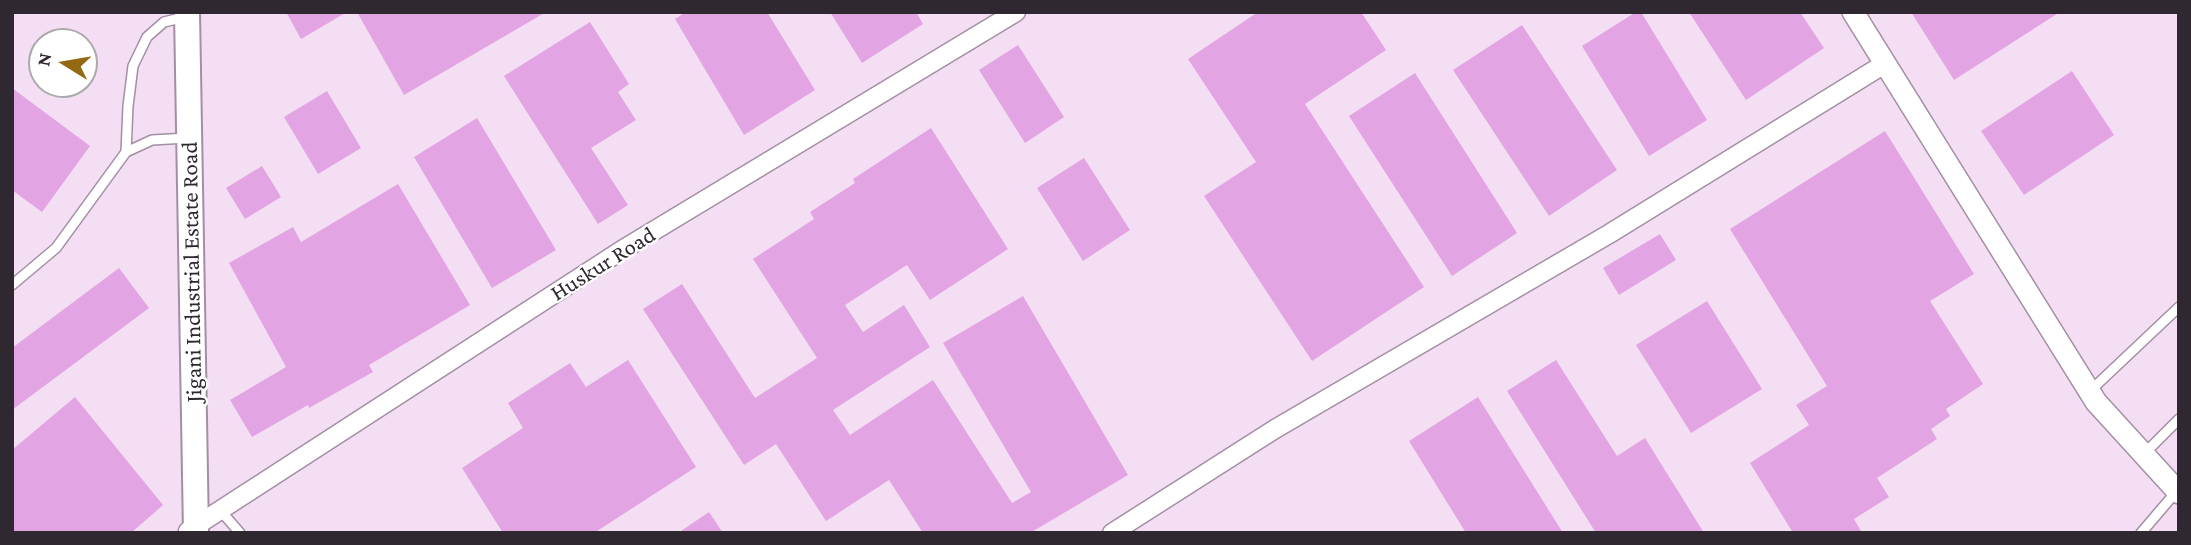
<!DOCTYPE html>
<html>
<head>
<meta charset="utf-8">
<style>
	body { margin:0 }
	#map { position:relative; width:2191px; height:545px; overflow:hidden; background:#f4def3; font-family:"Crimson Pro",serif }
	canvas { display:block }
	.frame { position:absolute; inset:0; border:14px solid #302830; pointer-events:none }
	.north { position:absolute; left:28px; top:28px; width:70px; height:70px; box-sizing:border-box; background:#fff; border:2px solid #aca9ac; border-radius:50%; rotate:281deg; font-size:19px; font-weight:700; line-height:28px; text-align:center; color:#302830 }
	.north::after { content:''; display:block; margin:auto; width:24px; height:32px; background:#936a13; clip-path:polygon(50% 0,100% 100%,50% 72%,0 100%) }
</style>
</head>
<body>
<div id="map">
<canvas width="2191" height="545"></canvas>
<div class="frame"></div>
<div class="north">N</div>
</div>
<script>
const c = document.querySelector('canvas').getContext('2d');
c.lineJoin = 'round';
function fill(path, color) {
  c.fillStyle = color;
  c.fill(path, 'evenodd');
}
function shape(rows) {
  const path = new Path2D();
  for (const r of rows) {
    path.moveTo(r[0], r[1]);
    for (let i = 2; i < r.length; i += 2) path.lineTo(r[i], r[i + 1]);
  }
  return path;
}
function strokePath(path, color, width, dash) {
  c.strokeStyle = color;
  c.lineWidth = width;
  c.lineCap = dash ? 'butt' : 'round';
  c.setLineDash(dash || []);
  c.stroke(path);
}
function drawText(font, color, halo, rows, align = 'center') {
  c.font = font + ' "Crimson Pro",serif';
  c.lineWidth = 5;
  c.setLineDash([]);
  c.textBaseline = 'middle';
  c.strokeStyle = halo;
  c.fillStyle = color;
  for (const [text, x, y, turn = 0] of rows) {
    c.save();
    c.translate(x, y);
    c.rotate((+turn || 0) * Math.PI / 180);
    c.textAlign = isNaN(turn) ? turn : align;
    if (halo) c.strokeText(text, 0, 0);
    c.fillText(text, 0, 0);
    c.restore();
  }
}
const building = shape([
	[286,12,347,12,301,39],
	[357,12,546,12,404,95],
	[686,12,767,12,815,90,744,135,675,19],
	[830,12,916,12,923,24,862,63],
	[1258,12,1361,12,1386,50,1305,104,1424,287,1312,361,1204,196,1256,162,1188,59],
	[1636,12,1641,12,1707,120,1649,156,1582,46],
	[1689,12,1800,12,1824,48,1746,100],
	[1911,12,2060,12,1954,80],
	[590,22,629,84,618,92,636,120,591,148,628,205,598,224,504,76],
	[1522,25,1617,170,1549,216,1453,70],
	[1018,45,1064,117,1025,143,979,70],
	[2072,71,2114,135,2024,195,1981,131],
	[1415,73,1517,233,1452,276,1349,116],
	[12,88,90,146,42,212,12,190],
	[327,91,361,148,318,174,284,117],
	[477,118,556,250,492,288,414,157],
	[931,128,1008,249,930,300,907,265,845,305,863,332,904,305,930,347,833,410,850,435,933,380,1012,503,1031,492,943,343,1023,296,1128,475,1030,533,923,533,889,480,826,521,776,444,744,465,643,309,682,284,755,398,817,358,753,259,814,219,810,212,855,183,853,179],
	[1885,131,1974,274,1930,301,1983,384,1946,409,1950,416,1931,429,1937,439,1877,478,1889,497,1854,519,1862,533,1793,533,1750,463,1809,425,1796,405,1827,386,1730,229],
	[1084,158,1130,230,1083,261,1037,188],
	[262,166,281,197,245,219,226,188],
	[398,184,470,305,369,365,373,372,309,408,308,405,252,437,230,400,286,367,229,263,293,227,301,242],
	[1660,234,1676,260,1619,295,1603,268],
	[119,268,149,308,12,410,12,348],
	[1707,301,1762,389,1691,433,1636,345],
	[628,360,696,467,594,533,503,533,462,468,523,428,508,403,570,363,586,387],
	[1556,360,1617,456,1645,438,1704,533,1596,533,1507,391],
	[75,397,163,505,131,533,12,533,12,450],
	[1478,397,1563,533,1466,533,1409,441],
	[709,512,723,533,678,533]
]);
const service = shape([
	[126,152,128,106,133,66,147,37,164,22,185,17],
	[12,285,56,248,126,152,152,140,187,138],
	[2090,391,2179,307],
	[2144,454,2179,419],
	[220,510,240,533],
	[2141,533,2176,492]
]);
const minor = shape([
	[188,531,622,250,1016,12],
	[1112,533,1275,429,1609,234,1886,63]
]);
const tertiary = shape([
	[1853,12,2096,402,2179,493]
]);
const secondary = shape([
	[187,12,196,533]
]);
const streetNames = [
	["Huskur Road",603,264,-32],
	["Jigani Industrial Estate Road",192,272,-91]
];
fill(building, '#e3a4e3');
strokePath(service, '#a38fa3', 12);
strokePath(minor, '#a38fa3', 21);
strokePath(tertiary, '#a38fa3', 24);
strokePath(secondary, '#a38fa3', 28);
strokePath(service, '#fff', 9);
strokePath(minor, '#fff', 18);
strokePath(tertiary, '#fff', 21);
strokePath(secondary, '#fff', 24);
drawText('23px', '#302830', '#fff', streetNames);
</script>
</body>
</html>
